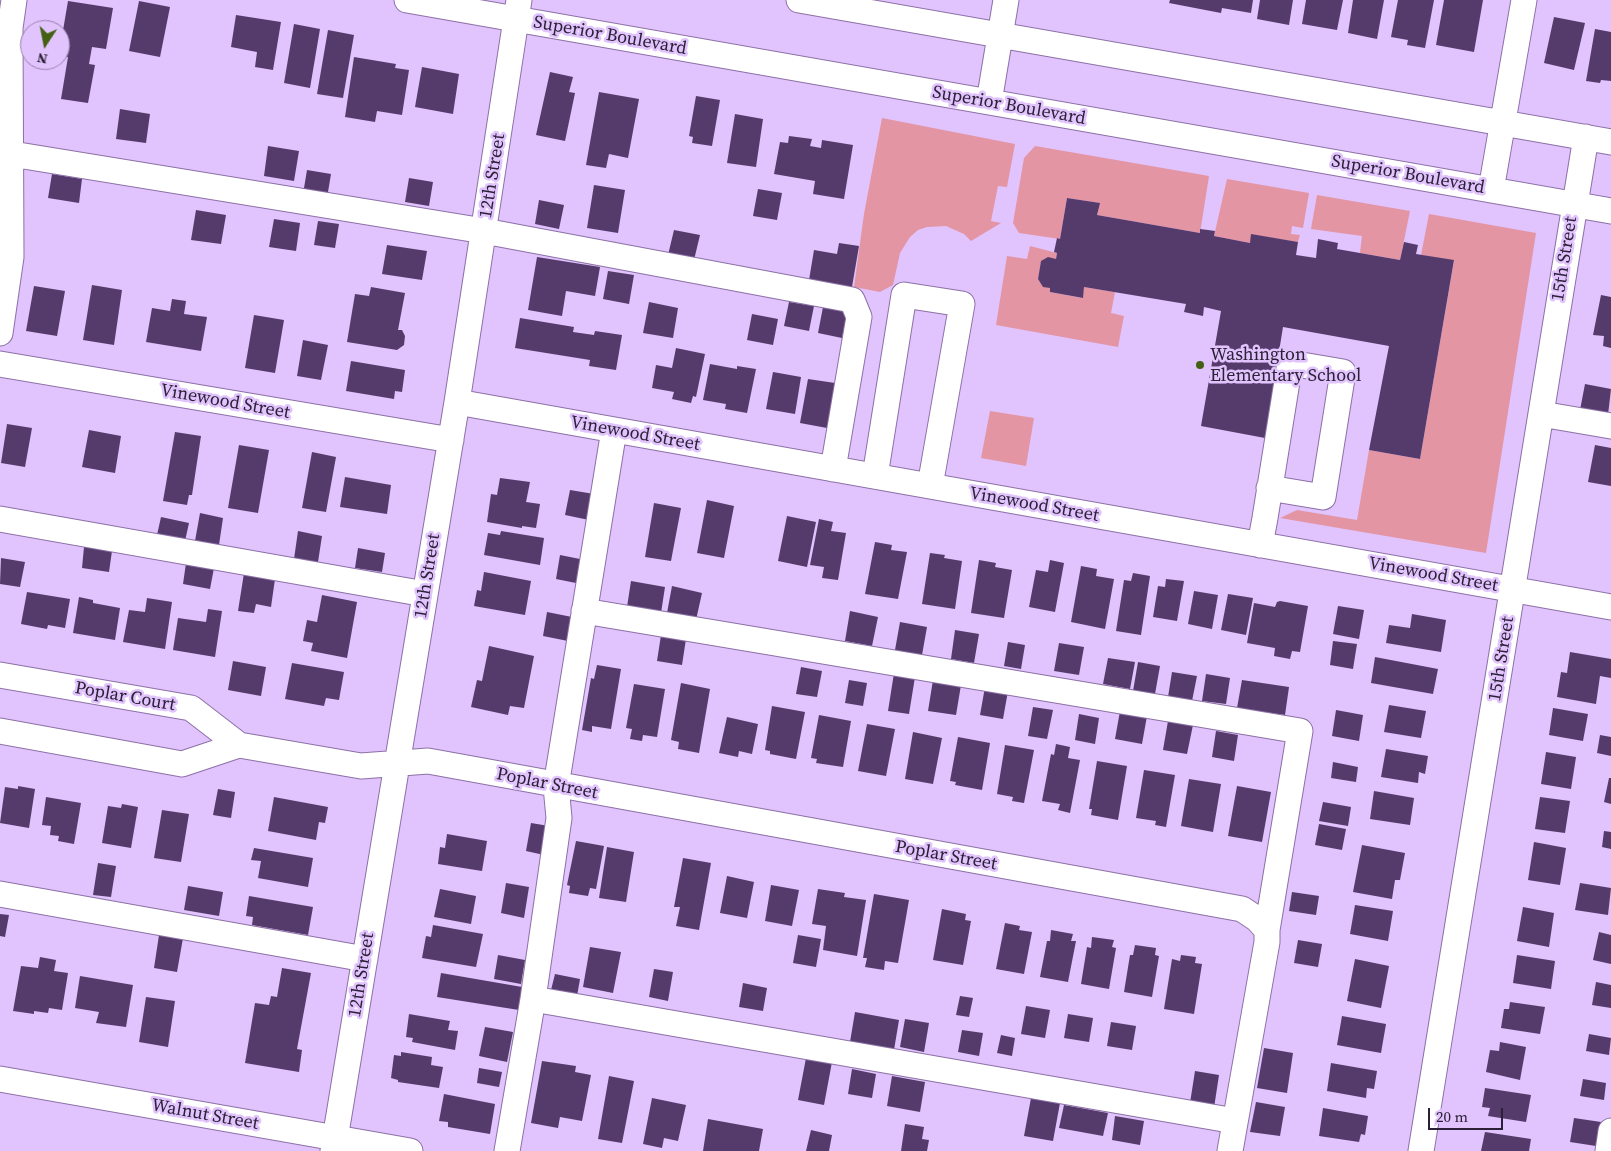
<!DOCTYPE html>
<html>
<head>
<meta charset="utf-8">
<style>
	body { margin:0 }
	#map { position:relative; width:1611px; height:1151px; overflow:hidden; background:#e1c3fd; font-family:"Source Serif 4",serif }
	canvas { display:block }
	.north { position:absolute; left:20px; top:20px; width:50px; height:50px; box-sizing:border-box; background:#e1c3fd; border:1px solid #9882ad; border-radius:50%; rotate:191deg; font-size:14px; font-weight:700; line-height:20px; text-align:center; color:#2b2035 }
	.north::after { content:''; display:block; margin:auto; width:18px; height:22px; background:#446112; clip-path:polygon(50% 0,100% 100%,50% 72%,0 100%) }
	.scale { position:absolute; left:1428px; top:1108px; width:75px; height:22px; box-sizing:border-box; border:2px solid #2b2035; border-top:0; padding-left:6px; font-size:15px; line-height:18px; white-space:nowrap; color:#2b2035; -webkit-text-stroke:4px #e1c3fd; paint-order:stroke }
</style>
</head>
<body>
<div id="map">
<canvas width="1611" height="1151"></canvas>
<div class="north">N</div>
<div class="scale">20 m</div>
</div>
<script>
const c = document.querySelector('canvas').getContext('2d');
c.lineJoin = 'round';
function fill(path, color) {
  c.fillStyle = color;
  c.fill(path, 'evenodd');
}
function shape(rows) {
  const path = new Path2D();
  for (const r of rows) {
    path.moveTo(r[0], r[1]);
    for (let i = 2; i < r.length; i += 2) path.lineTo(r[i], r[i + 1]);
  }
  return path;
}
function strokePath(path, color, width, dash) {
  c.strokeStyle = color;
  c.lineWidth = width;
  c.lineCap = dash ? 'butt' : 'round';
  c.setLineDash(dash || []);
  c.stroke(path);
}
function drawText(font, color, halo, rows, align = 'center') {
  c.font = font + ' "Source Serif 4",serif';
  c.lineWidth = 5;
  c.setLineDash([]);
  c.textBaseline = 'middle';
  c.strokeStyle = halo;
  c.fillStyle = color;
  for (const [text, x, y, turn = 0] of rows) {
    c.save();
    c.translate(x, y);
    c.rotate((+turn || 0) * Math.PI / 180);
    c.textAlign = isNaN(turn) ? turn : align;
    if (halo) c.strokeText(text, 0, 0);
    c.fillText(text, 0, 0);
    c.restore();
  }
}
const green = shape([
	[882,118,1015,144,1007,187,998,186,991,221,1001,223,971,241,964,234,946,226,927,227,918,230,910,237,900,253,893,285,880,292,854,287,864,214],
	[1035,146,1209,176,1200,233,1097,215,1099,203,1067,198,1060,239,1019,233,1013,223,1024,158],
	[1227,179,1309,193,1303,228,1292,226,1291,234,1300,235,1298,242,1252,235,1250,243,1214,236],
	[1317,195,1410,211,1400,260,1360,253,1362,236,1311,229],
	[1429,214,1536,233,1486,553,1280,518,1297,510,1357,520,1369,450,1420,459,1454,261,1421,255],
	[1030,246,1057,253,1056,259,1041,262,1038,279,1043,286,1050,288,1050,292,1082,298,1084,287,1115,292,1111,313,1124,316,1118,347,996,325,1007,256,1027,259],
	[990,411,1034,418,1026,466,981,458]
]);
const building = shape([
	[1170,0,1253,0,1251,13,1222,8,1221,13,1169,3],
	[1260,0,1293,0,1289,25,1257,19],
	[1306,0,1343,0,1337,30,1302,24],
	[1353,0,1384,0,1377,39,1348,33],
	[1398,0,1434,0,1425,48,1407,45,1408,40,1391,37],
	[1444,0,1483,0,1474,52,1436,45],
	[68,1,113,8,106,49,92,47,89,64,95,65,88,103,61,99,68,57,60,56,60,48],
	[139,1,170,7,160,57,129,51],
	[236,15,281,22,273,70,255,67,257,52,231,47],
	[1554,17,1585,23,1574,70,1544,63],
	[294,24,320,29,310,88,284,83],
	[1595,29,1611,32,1611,81,1601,80,1600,83,1586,81],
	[328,30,354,35,343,98,317,94],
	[354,57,396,64,395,68,409,70,402,115,377,111,375,122,345,117],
	[422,67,459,74,453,114,415,107],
	[550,72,573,77,569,92,575,93,565,141,536,135],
	[599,92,639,99,628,158,609,154,606,168,586,165],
	[696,96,720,100,712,146,692,143,693,137,689,136],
	[120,109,150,114,146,143,116,139],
	[735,114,763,119,756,167,727,163],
	[789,136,812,139,810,146,821,148,822,140,853,145,844,199,813,194,815,181,774,174,780,142,788,143],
	[268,146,299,151,294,181,264,176],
	[307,170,331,174,327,198,303,194],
	[52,174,82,179,79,203,48,198],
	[409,178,433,182,429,206,405,202],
	[594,185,625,190,618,233,587,228],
	[758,189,782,193,777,220,753,216],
	[1067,198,1100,203,1097,215,1200,233,1200,229,1208,230,1215,231,1214,236,1250,243,1251,234,1298,242,1296,255,1316,258,1318,239,1338,243,1337,249,1400,260,1404,242,1418,245,1416,254,1454,260,1420,459,1369,450,1389,346,1283,327,1265,438,1201,426,1221,311,1204,307,1203,316,1184,312,1186,304,1084,287,1083,298,1050,292,1050,288,1043,287,1038,279,1041,261,1048,257,1056,259,1057,253,1054,252,1057,238,1060,239],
	[539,200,564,205,559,229,535,224],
	[196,210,226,215,221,244,191,240],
	[274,219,300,223,296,251,269,247],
	[318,221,339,224,335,248,314,245],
	[674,230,700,235,694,260,668,255],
	[839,243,859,246,852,287,809,280,814,250,837,254],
	[387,245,427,251,422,280,382,274],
	[537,257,600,267,595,296,566,291,562,316,528,310],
	[608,271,634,275,629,304,603,299],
	[92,285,122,290,114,345,83,340],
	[34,286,65,291,57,336,26,331],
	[371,287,405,293,398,330,402,330,405,336,404,345,397,350,347,342,355,294,369,296],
	[1601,295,1611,297,1611,348,1603,346,1604,336,1593,335],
	[172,299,186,301,184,314,207,317,201,351,146,342,152,308,170,311],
	[649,302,678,308,673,338,643,333],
	[789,302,814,306,809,331,784,326],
	[823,307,847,312,842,338,818,333],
	[752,314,778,319,773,345,747,340],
	[254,315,284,320,275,373,245,368],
	[520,318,574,327,573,332,594,335,595,331,622,335,616,370,589,366,590,360,515,348],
	[303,340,328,345,321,380,297,376],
	[676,348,705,354,696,397,693,396,691,403,672,399,674,392,652,388,656,365,672,368],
	[351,361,405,370,402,392,395,391,394,399,346,391],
	[710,364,737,369,737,366,756,369,747,413,725,409,726,404,703,400],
	[773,372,801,377,795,414,766,409],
	[808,379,835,383,827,428,800,423],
	[1585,384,1611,389,1608,415,1580,410],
	[7,424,32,428,25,467,1,463],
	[89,430,121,436,115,473,82,467],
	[175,432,201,436,192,495,189,495,187,505,163,501],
	[239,445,269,450,258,513,228,508],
	[1595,445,1611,448,1611,486,1588,482],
	[312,452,336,457,326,512,302,508],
	[345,477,391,485,387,514,340,507],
	[500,478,530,482,526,502,540,504,536,528,522,526,522,528,487,522,491,494,497,495],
	[570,490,594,494,589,520,565,515],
	[707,500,734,506,724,558,697,553],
	[654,503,681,508,671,561,645,557],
	[200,513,223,518,219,545,195,541],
	[787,516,816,522,807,567,778,561],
	[161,517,189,523,185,541,157,535],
	[819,519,833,522,831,531,846,533,838,580,822,578,824,567,810,565],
	[298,531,322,536,318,562,294,559],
	[501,531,544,538,540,565,484,555,488,533,500,535],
	[875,542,892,545,891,550,907,552,898,599,865,594],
	[84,547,112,551,109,572,82,568],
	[358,548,385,553,382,572,355,568],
	[930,553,945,555,944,558,962,561,955,609,922,604],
	[560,555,585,560,581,584,556,579],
	[1,558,25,562,20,587,0,584],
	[979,560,996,563,995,567,1012,570,1004,618,971,613],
	[1050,560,1064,563,1055,612,1029,607,1036,570,1048,572],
	[186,563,214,568,210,589,183,584],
	[1081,566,1097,569,1096,576,1114,579,1105,629,1071,622],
	[484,572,531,581,525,615,474,606,477,590,481,591],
	[244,573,275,579,271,607,256,604,254,613,238,611],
	[1133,573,1150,576,1141,635,1116,631,1124,580,1131,581],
	[1166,579,1184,581,1177,621,1153,617,1158,586,1165,587],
	[631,581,665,587,661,613,627,607],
	[672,586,702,593,696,620,667,613],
	[1194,591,1218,595,1212,629,1188,624],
	[27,592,70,599,65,628,48,625,47,629,21,624],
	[1228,594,1253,598,1246,635,1221,630],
	[322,595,357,602,347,658,311,651,313,643,303,641,307,620,317,622],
	[79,597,93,600,93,603,120,608,115,640,73,633],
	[147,598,172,602,165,649,123,642,129,610,145,612],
	[1280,601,1308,606,1300,652,1292,651,1290,659,1274,656,1275,648,1247,643,1254,603,1275,607,1277,602],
	[1338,606,1364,610,1359,639,1333,634],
	[208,609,222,611,215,657,173,650,178,618,206,622],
	[850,611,878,617,872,646,845,641],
	[547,612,572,617,568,641,543,636],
	[1412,614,1446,620,1441,652,1386,643,1389,625,1410,628],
	[900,622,927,627,922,655,895,650],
	[955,630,979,634,974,663,951,659],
	[661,635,686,639,682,665,657,661],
	[1333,641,1357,644,1353,669,1330,665],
	[1008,642,1025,645,1021,669,1004,666],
	[1059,643,1084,647,1079,675,1054,671],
	[489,646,534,656,524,708,510,706,508,715,471,707,477,680,482,681],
	[1570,652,1611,659,1611,678,1600,676,1596,704,1557,697,1561,672,1567,673],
	[1375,657,1438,669,1433,694,1371,683],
	[1108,658,1135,662,1130,689,1103,684],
	[233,661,266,667,261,696,228,690],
	[1138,662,1160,666,1155,694,1133,691],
	[292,663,344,672,339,700,326,698,324,706,285,699],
	[597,665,621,669,611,729,592,726,592,732,582,730,591,678,594,679],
	[801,667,822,671,817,697,796,694],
	[1172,672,1197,676,1192,701,1168,697],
	[894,673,915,677,909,714,888,711],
	[1206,674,1230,678,1226,704,1202,701],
	[849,680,867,683,863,706,845,703],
	[933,680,961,685,956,715,928,711],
	[1242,680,1289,687,1285,715,1237,708],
	[681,683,710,689,699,753,678,749,679,742,671,740],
	[634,684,665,689,657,737,643,735,642,741,630,739,632,729,626,728],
	[985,687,1008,691,1003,719,980,715],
	[1389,705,1426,711,1421,738,1384,732],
	[772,706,805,712,796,759,770,754,770,751,765,750],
	[1033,707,1053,710,1047,739,1028,736],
	[1553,708,1588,714,1583,741,1549,735],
	[1336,710,1363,715,1359,741,1332,736],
	[1120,711,1147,716,1142,744,1115,739],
	[1079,714,1099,718,1095,744,1075,740],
	[819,715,851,721,843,767,816,763,817,759,811,758],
	[727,717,758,724,752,754,739,751,738,757,719,753],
	[1168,721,1193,725,1187,754,1163,750],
	[867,724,895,729,886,776,858,771],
	[1216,731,1238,735,1234,761,1212,757],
	[913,732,942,738,933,784,905,779],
	[1600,735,1611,737,1611,756,1597,753],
	[958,737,990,743,982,790,955,785,956,782,950,781],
	[1056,744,1070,747,1068,758,1080,760,1070,813,1058,810,1060,804,1042,801,1051,754,1054,755],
	[1005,745,1034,750,1024,803,1012,801,1013,797,997,794],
	[1386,749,1428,756,1425,774,1419,772,1418,783,1381,777],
	[1546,752,1576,757,1571,789,1541,784],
	[1097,761,1127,766,1118,820,1091,815,1092,809,1089,809],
	[1333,762,1358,767,1356,782,1331,778],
	[1144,770,1175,775,1166,827,1155,825,1156,821,1136,818],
	[1609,778,1611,778,1611,804,1604,802],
	[1189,779,1221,784,1213,832,1181,826],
	[18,786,35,789,29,828,0,823,5,787,18,789],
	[1237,786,1271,792,1262,842,1228,836],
	[218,789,235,792,231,818,213,815],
	[1374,791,1414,798,1410,825,1370,819],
	[46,797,81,803,74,844,58,841,59,836,50,835,51,826,42,825],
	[274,797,328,807,325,823,319,822,316,840,268,831],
	[1540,797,1570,801,1565,833,1535,829],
	[1323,802,1351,807,1348,826,1319,821],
	[122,804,138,807,131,848,102,843,108,806,121,808],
	[162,810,189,814,181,862,154,858],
	[531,823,549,826,544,855,526,851],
	[1319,824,1346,829,1342,850,1315,845],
	[1604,831,1611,832,1611,849,1602,847],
	[447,834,487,841,482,871,438,864,440,847,445,848],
	[576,841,604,846,596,889,590,888,588,896,569,893,570,886,567,885],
	[1534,842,1566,848,1560,885,1528,880],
	[1362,845,1405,853,1400,880,1395,880,1392,899,1353,892],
	[607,847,634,852,626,902,599,898],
	[254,848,313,858,308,887,258,878,261,861,251,860],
	[683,858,711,863,699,930,676,926,680,907,674,907],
	[98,863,116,866,111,897,93,895],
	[727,876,754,882,747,918,720,913],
	[506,883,529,887,524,918,501,913],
	[1580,883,1611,888,1608,915,1575,910],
	[771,885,799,890,792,926,765,921],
	[188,886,223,892,219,916,184,910],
	[440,889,476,896,471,924,434,917],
	[818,889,845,893,844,897,866,900,857,956,823,950,826,926,812,924],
	[1292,892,1319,896,1316,915,1289,911],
	[874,894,909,900,898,963,885,961,884,970,865,967,867,958,863,958],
	[249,896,313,907,308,935,252,925,253,917,246,916],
	[1355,905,1393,911,1388,941,1350,934],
	[1523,907,1554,913,1549,947,1517,941],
	[942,909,966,914,965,920,971,921,963,965,933,960],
	[0,914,9,915,5,937,0,936],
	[1005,923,1020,926,1019,930,1032,932,1024,974,996,969],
	[433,925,483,934,476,967,422,958,426,936,431,937],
	[1051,930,1073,934,1071,941,1076,941,1068,982,1040,977,1047,941,1050,941],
	[1599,932,1611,935,1611,964,1593,960],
	[159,935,183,938,177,972,154,968],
	[798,935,821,939,816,967,793,963],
	[1092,937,1114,940,1112,947,1116,948,1109,989,1081,984,1087,947,1091,948],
	[1298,940,1322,944,1318,967,1294,963],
	[1135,945,1156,948,1155,955,1159,956,1152,997,1124,992,1130,955,1133,955],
	[590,947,621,952,613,993,583,987],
	[498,955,525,960,521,984,494,979],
	[1181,955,1196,957,1195,963,1202,964,1194,1014,1164,1009,1172,959,1180,961],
	[1517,955,1555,961,1551,989,1513,983],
	[40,957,56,960,54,971,68,973,62,1010,49,1008,48,1013,34,1011,34,1014,13,1011,21,966,38,968],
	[1355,959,1389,966,1381,1008,1347,1001],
	[282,968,311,973,297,1049,302,1050,299,1072,245,1063,255,1003,269,1005,271,996,277,997],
	[654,969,673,972,668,1001,649,997],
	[441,973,522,987,519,1010,437,997],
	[555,974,580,979,577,996,551,990],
	[80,976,133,985,126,1027,96,1023,99,1012,75,1008],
	[1596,982,1611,985,1611,1008,1592,1005],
	[743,983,767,988,763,1011,739,1007],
	[960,996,973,998,969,1017,956,1015],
	[146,997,175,1001,168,1047,139,1042],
	[1510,1002,1545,1007,1540,1034,1501,1028,1504,1009,1509,1009],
	[1026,1006,1050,1010,1045,1038,1021,1034],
	[855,1012,899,1020,894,1050,850,1042],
	[409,1014,450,1021,448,1030,458,1031,455,1050,412,1042,413,1038,406,1037],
	[1068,1014,1093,1018,1089,1042,1064,1038],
	[1342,1016,1386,1024,1381,1053,1337,1045],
	[905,1019,929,1023,924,1052,900,1047],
	[1111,1022,1136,1026,1132,1050,1107,1046],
	[485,1027,513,1032,507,1062,479,1056],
	[962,1030,983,1033,979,1056,958,1052],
	[1589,1034,1611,1038,1609,1055,1586,1051],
	[1001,1035,1015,1038,1012,1056,997,1053],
	[1500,1042,1526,1047,1520,1080,1486,1072,1490,1050,1499,1051],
	[1264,1048,1293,1053,1287,1093,1257,1088],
	[401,1052,432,1057,431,1065,443,1067,439,1088,398,1082,398,1080,391,1078,394,1055,401,1056],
	[806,1058,832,1062,824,1105,798,1100],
	[542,1061,576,1066,575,1072,591,1075,582,1121,560,1117,558,1128,531,1123],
	[1331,1063,1377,1071,1374,1089,1367,1088,1366,1098,1327,1091],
	[479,1068,502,1072,499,1087,477,1083],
	[852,1069,876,1074,872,1098,848,1094],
	[1195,1071,1219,1075,1214,1108,1190,1103],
	[609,1076,634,1081,622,1143,598,1139],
	[892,1076,925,1082,920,1112,887,1106],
	[1583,1079,1606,1083,1604,1100,1580,1096],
	[1485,1088,1531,1095,1526,1122,1488,1116,1490,1108,1482,1107],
	[444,1094,495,1104,490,1134,448,1127,448,1122,439,1121],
	[652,1098,686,1105,678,1141,664,1138,662,1148,643,1144],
	[1031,1098,1060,1103,1053,1141,1024,1136],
	[1256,1102,1285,1107,1280,1136,1250,1132],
	[1064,1105,1108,1113,1103,1136,1059,1128],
	[1323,1108,1368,1116,1365,1135,1361,1134,1359,1142,1319,1136],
	[1115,1116,1144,1121,1140,1145,1112,1140],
	[1574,1118,1601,1122,1596,1146,1570,1142],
	[708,1119,763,1129,759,1151,703,1151],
	[905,1124,924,1127,922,1139,929,1140,927,1151,901,1151],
	[811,1130,832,1135,829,1151,806,1151],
	[1485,1132,1531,1139,1529,1151,1481,1151]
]);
const minor = shape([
	[407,0,1611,211],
	[799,0,1611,142],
	[989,102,1006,0],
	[0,152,484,231,852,300,859,317,833,469],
	[1491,190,1524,0],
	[0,333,11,257,10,28,14,0],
	[0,364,451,440],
	[457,402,1611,607],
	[1541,414,1611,426],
	[875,476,904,295,962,304,930,486],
	[0,519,425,594],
	[1260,545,1265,518,1290,363,1343,372,1323,497,1269,488],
	[584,611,1300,731,1267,930],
	[0,675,191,708,239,745,361,766,428,761,1242,909,1257,919,1267,930,1267,942,1230,1151],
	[0,731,182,764,239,745],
	[0,894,365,959],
	[533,999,559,818,556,786,614,430],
	[0,1079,410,1151],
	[333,1151,457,402,519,0],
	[507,1151,533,999,1235,1121],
	[1421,1151,1586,137],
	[1608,1151,1611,1131]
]);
const markers = [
	[1200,365,5,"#446112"]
];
const streetNames = [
	["Superior Boulevard",610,36,10],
	["Superior Boulevard",1009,106,10],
	["Superior Boulevard",1408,175,10],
	["12th Street",493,176,-81],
	["15th Street",1565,259,-81],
	["Vinewood Street",225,402,10],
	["Vinewood Street",635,434,10],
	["Vinewood Street",1034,505,10],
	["Vinewood Street",1433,575,10],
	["12th Street",428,576,-81],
	["15th Street",1502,659,-81],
	["Poplar Court",125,697,10],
	["Poplar Street",547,784,11],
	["Poplar Street",946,856,10],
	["12th Street",362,975,-81],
	["Walnut Street",205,1115,10]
];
const poiNames = [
	["Washington",1210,355],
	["Elementary School",1210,376]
];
fill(green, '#e395a3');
fill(building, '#553b6c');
strokePath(minor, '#8d71a6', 27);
strokePath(minor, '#fff', 25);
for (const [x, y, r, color] of markers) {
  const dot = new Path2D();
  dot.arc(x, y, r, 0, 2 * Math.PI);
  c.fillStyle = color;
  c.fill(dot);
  strokePath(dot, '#e1c3fd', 2);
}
drawText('18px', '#2b2035', '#e1c3fd', streetNames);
drawText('18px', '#2b2035', '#e1c3fd', poiNames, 'left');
</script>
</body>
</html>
